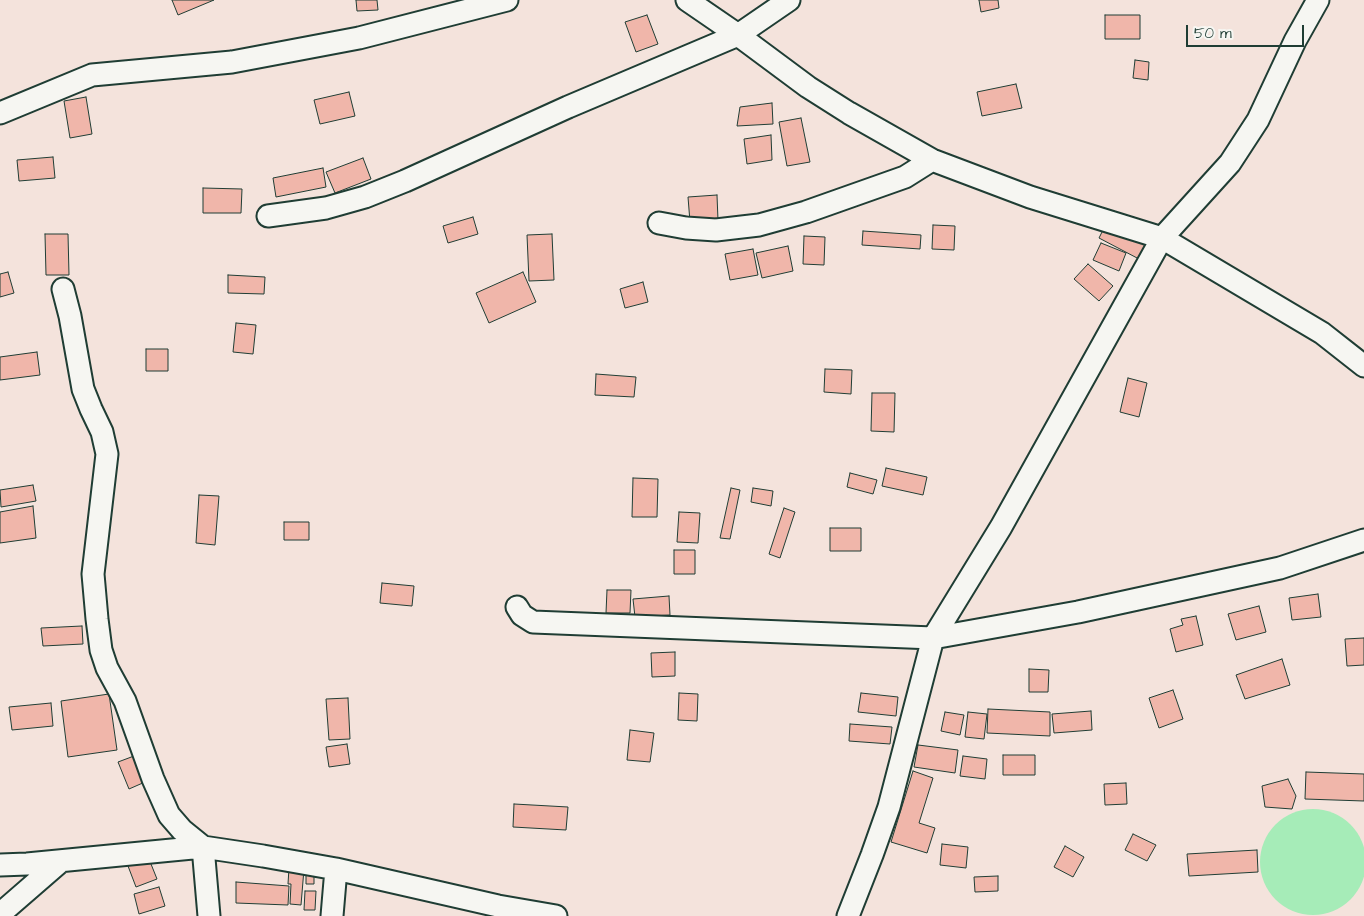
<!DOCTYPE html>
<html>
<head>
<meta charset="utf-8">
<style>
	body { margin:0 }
	#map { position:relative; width:1364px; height:916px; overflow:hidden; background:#f4e3dc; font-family:"Architects Daughter",sans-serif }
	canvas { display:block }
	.scale { position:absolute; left:1186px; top:25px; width:118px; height:22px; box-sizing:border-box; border:2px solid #1f3d34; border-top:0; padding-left:6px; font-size:15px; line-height:18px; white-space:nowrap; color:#1f3d34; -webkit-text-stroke:4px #f6f6f2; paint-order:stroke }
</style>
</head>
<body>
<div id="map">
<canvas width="1364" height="916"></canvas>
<div class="scale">50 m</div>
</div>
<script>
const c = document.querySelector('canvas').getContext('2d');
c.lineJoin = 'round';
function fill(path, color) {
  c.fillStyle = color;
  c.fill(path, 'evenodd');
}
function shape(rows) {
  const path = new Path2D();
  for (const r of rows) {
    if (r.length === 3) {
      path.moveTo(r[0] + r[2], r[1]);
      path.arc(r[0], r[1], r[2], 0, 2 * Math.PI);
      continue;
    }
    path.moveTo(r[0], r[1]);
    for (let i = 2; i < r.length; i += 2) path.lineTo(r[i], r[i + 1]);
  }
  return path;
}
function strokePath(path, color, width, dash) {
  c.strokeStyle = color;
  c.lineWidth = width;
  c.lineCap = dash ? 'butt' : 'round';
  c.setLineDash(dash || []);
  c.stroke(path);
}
const green = shape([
	[1313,862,53]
]);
const building = shape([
	[172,0,214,0,178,15,172,0],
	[356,0,377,0,378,10,357,11,356,0],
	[979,0,998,0,999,8,981,12,979,0],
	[647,15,658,44,636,52,625,22,647,15],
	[1105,15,1140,15,1140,39,1105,39,1105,15],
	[1135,60,1149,62,1148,80,1133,78,1135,60],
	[1016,84,1022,108,982,116,977,92,1016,84],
	[349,92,355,116,320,124,314,100,349,92],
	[86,97,92,134,70,138,64,101,86,97],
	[772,103,773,124,737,126,740,107,772,103],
	[801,118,810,162,787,166,779,122,801,118],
	[771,135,772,160,747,164,744,139,771,135],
	[53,157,55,178,19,181,17,160,53,157],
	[363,158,371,179,335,193,326,172,363,158],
	[323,168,326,187,276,197,273,178,323,168],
	[203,188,242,189,241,213,203,213,203,188],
	[717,195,718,220,690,222,688,197,717,195],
	[473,217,478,234,448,243,443,226,473,217],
	[1106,224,1147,245,1139,259,1099,238,1106,224],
	[933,225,955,226,954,250,932,249,933,225],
	[863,231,921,235,920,249,862,245,863,231],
	[45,234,68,234,69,275,46,275,45,234],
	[552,234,554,280,529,281,527,235,552,234],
	[804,236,825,237,824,265,803,264,804,236],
	[1101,243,1126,253,1119,271,1093,260,1101,243],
	[788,246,793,271,762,278,756,253,788,246],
	[753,249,758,275,730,280,725,254,753,249],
	[1088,264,1113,286,1099,301,1074,279,1088,264],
	[8,272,14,293,0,297,0,274,8,272],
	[523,272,536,302,489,323,476,293,523,272],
	[228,275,265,277,264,294,228,293,228,275],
	[643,282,648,302,625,308,620,289,643,282],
	[236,323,256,325,253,354,233,352,236,323],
	[146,349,168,349,168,371,146,371,146,349],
	[37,352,40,375,0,380,0,357,37,352],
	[825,369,852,370,851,394,824,392,825,369],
	[596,374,636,377,634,397,595,395,596,374],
	[1128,378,1147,383,1139,417,1120,412,1128,378],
	[872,393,895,393,894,432,871,431,872,393],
	[886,468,927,477,923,495,882,486,886,468],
	[850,473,877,480,873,494,847,487,850,473],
	[633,478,658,479,657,517,632,517,633,478],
	[33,485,36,501,1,507,0,490,33,485],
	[731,488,740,490,730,539,720,538,731,488],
	[753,488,773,491,771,506,751,502,753,488],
	[199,495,219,496,215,545,196,543,199,495],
	[33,506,36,538,0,543,0,512,33,506],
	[784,508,795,512,780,558,769,554,784,508],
	[679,512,700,513,698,543,677,542,679,512],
	[284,522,309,522,309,540,284,540,284,522],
	[830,528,861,528,861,551,830,551,830,528],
	[674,550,695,550,695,574,674,574,674,550],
	[382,583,414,586,412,606,380,603,382,583],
	[607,590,631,590,630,613,606,613,607,590],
	[1318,594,1321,617,1292,620,1289,598,1318,594],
	[669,596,670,615,635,617,633,599,669,596],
	[1259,606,1266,632,1236,640,1228,614,1259,606],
	[1196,616,1203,645,1176,652,1170,629,1183,625,1181,619,1196,616],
	[82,626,83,644,43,646,41,628,82,626],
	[1364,638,1364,665,1347,666,1345,639,1364,638],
	[675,652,675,676,652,677,651,653,675,652],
	[1282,659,1290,685,1245,699,1236,675,1282,659],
	[1029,669,1049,670,1048,692,1029,692,1029,669],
	[1173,690,1183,719,1159,728,1149,698,1173,690],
	[679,693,698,694,697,721,678,720,679,693],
	[861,693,898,697,896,716,858,712,861,693],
	[109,694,117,750,68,757,61,701,109,694],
	[348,698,350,739,329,740,326,699,348,698],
	[51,703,53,726,12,730,9,707,51,703],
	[988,709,1050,712,1050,736,987,733,988,709],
	[1091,711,1092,730,1054,733,1052,714,1091,711],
	[945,712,964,715,960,735,941,731,945,712],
	[968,712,987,714,984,739,965,737,968,712],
	[850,724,892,727,890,744,849,741,850,724],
	[630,730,654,733,650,762,627,760,630,730],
	[347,744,350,764,329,767,326,747,347,744],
	[918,745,958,750,955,773,914,767,918,745],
	[1003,755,1035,755,1035,775,1003,775,1003,755],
	[134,756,145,782,129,789,118,762,134,756],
	[963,756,987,759,985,779,960,776,963,756],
	[913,771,933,778,919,823,935,828,927,853,891,842,913,771],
	[1306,772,1364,774,1364,801,1305,799,1306,772],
	[1288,779,1296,796,1292,809,1265,807,1262,786,1288,779],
	[1126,783,1127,804,1105,805,1104,784,1126,783],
	[514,804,568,807,566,830,513,827,514,804],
	[1133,834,1156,845,1147,861,1125,850,1133,834],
	[942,844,968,847,966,868,940,865,942,844],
	[1065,846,1084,857,1073,877,1054,867,1065,846],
	[1257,850,1258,872,1189,876,1187,854,1257,850],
	[149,859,157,879,136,887,128,866,149,859],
	[289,868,304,869,301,905,290,904,291,884,288,884,289,868],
	[306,871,314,871,314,884,306,884,306,871],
	[998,876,998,891,975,892,974,877,998,876],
	[236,882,289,886,288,905,236,903,236,882],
	[159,887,165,906,139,914,134,894,159,887],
	[305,891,316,891,315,910,304,910,305,891]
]);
const minor = shape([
	[687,0,738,35,808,87,849,113,932,160,1030,197,1162,238,1322,333,1364,366],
	[0,113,92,75,232,62,359,38,507,0],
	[268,216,326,208,365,197,405,181,568,107,738,35,789,0],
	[659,223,686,228,716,230,759,225,806,212,905,177,932,160],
	[63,289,70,316,83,389,91,409,102,432,107,454,93,574,97,619,101,650,107,668,125,701,153,779,169,815,182,830,203,847,209,916],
	[517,607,522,615,533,622,933,638,1078,612,1280,568,1364,540],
	[0,865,27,864,203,847,263,856,336,869,498,906,556,916],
	[0,914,61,861],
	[332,916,336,869],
	[848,916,872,855,889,807,933,638,1001,527,1162,238,1230,163,1258,120,1295,41,1318,0]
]);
fill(green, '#a6ecb8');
fill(building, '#f0b6aa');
strokePath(building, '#1f3d34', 1);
strokePath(minor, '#1f3d34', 25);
strokePath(minor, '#f6f6f2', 21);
</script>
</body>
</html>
